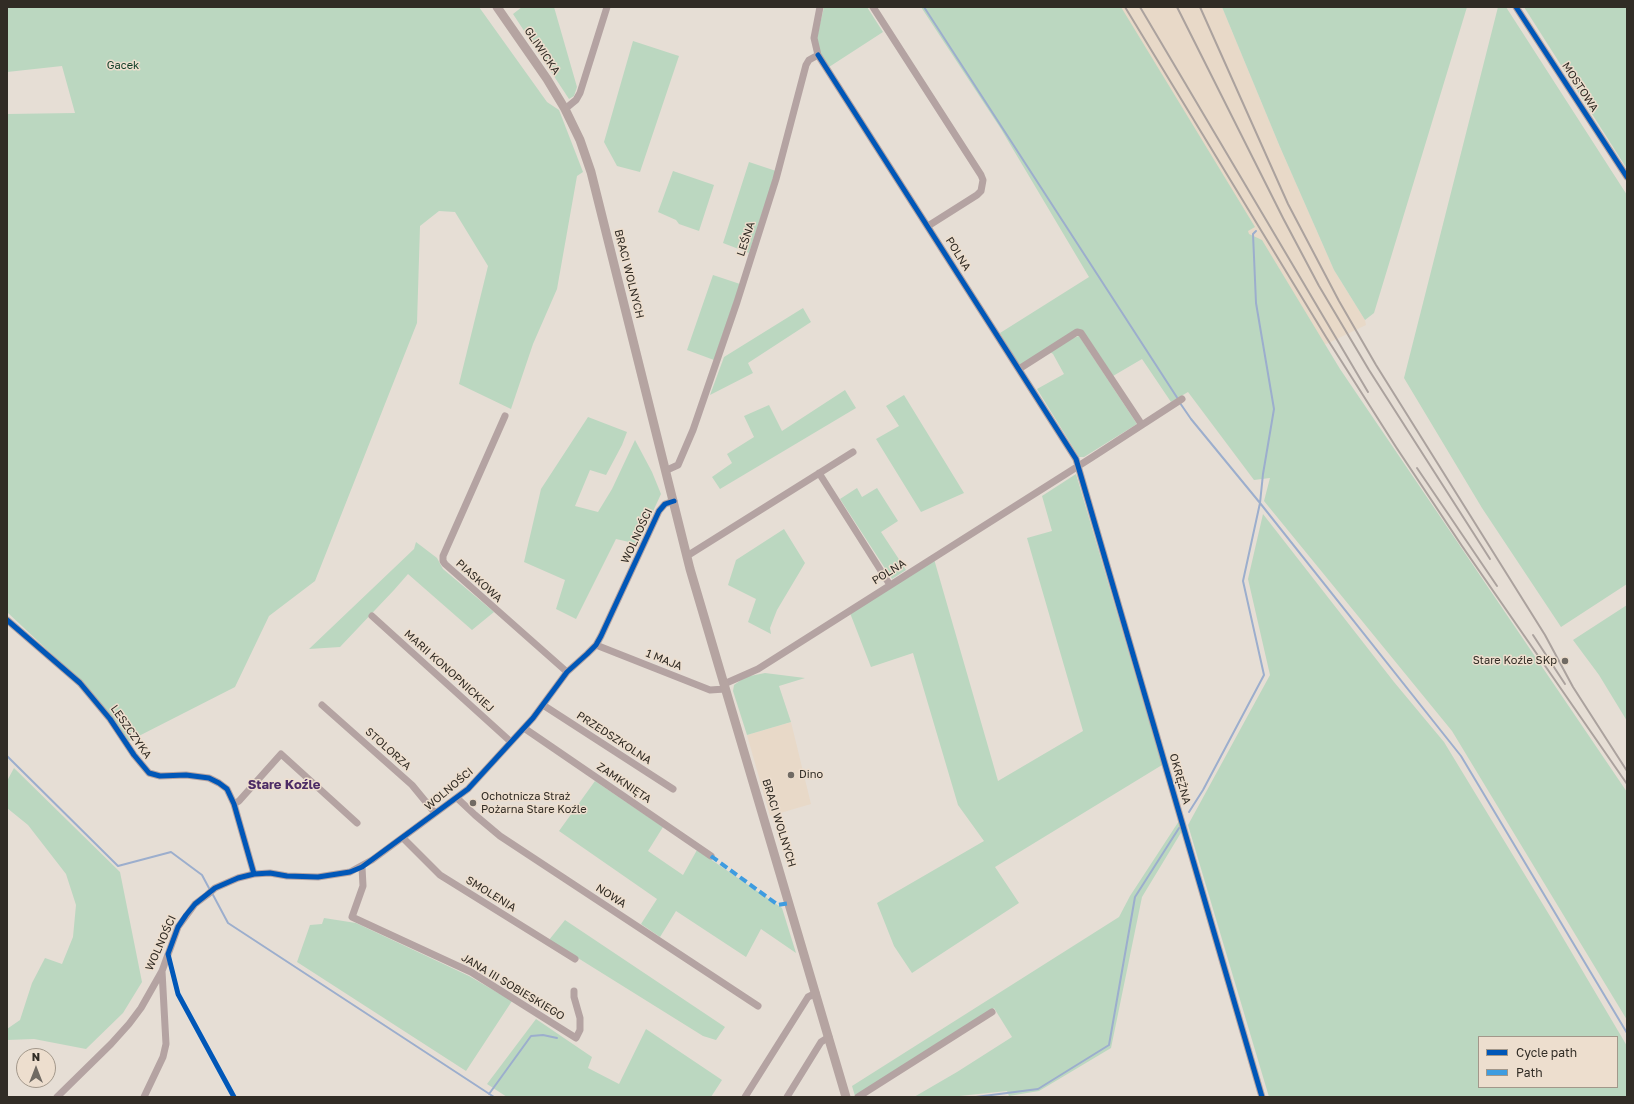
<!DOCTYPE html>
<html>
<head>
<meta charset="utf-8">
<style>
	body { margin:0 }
	#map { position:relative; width:1634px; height:1104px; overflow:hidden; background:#e6ded5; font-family:"Golos Text",sans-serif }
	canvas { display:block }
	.frame { position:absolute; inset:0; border:8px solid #312c25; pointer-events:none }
	.legend { position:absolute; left:1478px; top:1036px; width:140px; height:52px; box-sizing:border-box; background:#eddece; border:1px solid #a2978a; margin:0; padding:5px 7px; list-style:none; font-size:12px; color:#312c25 }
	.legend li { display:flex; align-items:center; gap:8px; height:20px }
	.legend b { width:20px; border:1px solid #a2978a }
	.north { position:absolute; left:16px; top:1048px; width:40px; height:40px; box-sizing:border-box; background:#eddece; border:1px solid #a2978a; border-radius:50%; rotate:0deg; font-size:11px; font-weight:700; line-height:16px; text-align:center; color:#312c25 }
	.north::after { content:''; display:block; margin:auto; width:14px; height:18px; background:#706a63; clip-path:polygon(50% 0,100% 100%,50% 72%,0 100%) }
</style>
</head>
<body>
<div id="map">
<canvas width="1634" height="1104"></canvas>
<div class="frame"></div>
<ul class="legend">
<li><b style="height:5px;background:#0057b8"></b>Cycle path</li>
<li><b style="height:5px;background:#3e9ce0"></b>Path</li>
</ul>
<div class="north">N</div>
</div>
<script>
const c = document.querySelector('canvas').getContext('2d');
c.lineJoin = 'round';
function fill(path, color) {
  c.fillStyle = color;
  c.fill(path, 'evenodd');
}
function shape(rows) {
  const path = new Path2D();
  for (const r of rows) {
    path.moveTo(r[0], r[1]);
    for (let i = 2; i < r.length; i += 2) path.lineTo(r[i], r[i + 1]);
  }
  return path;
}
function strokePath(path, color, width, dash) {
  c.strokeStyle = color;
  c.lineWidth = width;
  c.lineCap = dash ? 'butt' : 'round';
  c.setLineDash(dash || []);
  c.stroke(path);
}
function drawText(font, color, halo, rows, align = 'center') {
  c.font = font + ' "Golos Text",sans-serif';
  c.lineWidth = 3;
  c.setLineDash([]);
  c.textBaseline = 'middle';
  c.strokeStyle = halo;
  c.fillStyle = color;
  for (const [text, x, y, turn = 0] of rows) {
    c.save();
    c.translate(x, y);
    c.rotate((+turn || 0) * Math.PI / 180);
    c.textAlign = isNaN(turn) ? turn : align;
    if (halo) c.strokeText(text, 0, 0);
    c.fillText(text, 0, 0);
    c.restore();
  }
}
const built = shape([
	[1108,7,1222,7,1280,147,1334,270,1365,320,1366,325,1320,347,1268,269],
	[791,722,811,804,770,816,747,735]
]);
const green = shape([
	[7,7,479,7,547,102,559,110,583,172,577,176,557,289,533,344,511,409,459,384,488,266,455,212,439,211,420,226,417,323,315,581,269,616,235,687,129,741,75,676,7,612,7,114,75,113,62,66,7,72],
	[522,7,554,7,577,87,574,96,569,99,513,14],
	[824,7,867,7,883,32,829,67,815,45],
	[921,7,1121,7,1255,227,1248,231,1249,234,1262,240,1340,369,1627,792,1627,1020,1452,731,1264,501,1270,478,1254,480,1188,392,1171,402,1142,359,1113,376,1083,331,1019,366,1000,333,1089,277,1001,129],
	[1222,7,1467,7,1374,313,1365,320,1334,270,1280,147],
	[1498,7,1506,7,1627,195,1627,584,1561,627,1482,508,1404,378],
	[1524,7,1627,7,1627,169,1545,40],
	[633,41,679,56,640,172,617,166,604,142],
	[749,162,776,171,749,253,723,243],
	[673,171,714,185,699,231,679,224,676,220,658,212],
	[713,275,740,284,714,360,687,350],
	[803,308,811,322,748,363,753,373,710,395,724,357],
	[1079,336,1137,424,1084,457,1079,457,1037,389,1064,374,1053,354,1050,352,1073,338],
	[845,390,856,408,720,489,712,477,732,463,727,454,754,437,744,416,769,405,782,431],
	[904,395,964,493,921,512,876,439,899,426,886,406],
	[588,417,627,432,622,445,606,475,590,470,575,506,598,512,612,489,635,440,652,472,661,494,638,544,616,539,576,619,556,609,565,580,524,562,541,489],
	[1076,474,1162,765,995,867,1019,903,912,973,894,946,877,903,984,841,958,805,913,653,871,667,850,613,934,559,998,781,1083,731,1027,538,1052,531,1042,496],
	[857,488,862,497,877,488,898,521,881,532,906,570,892,579,840,499],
	[1263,514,1394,682,1444,742,1553,921,1627,1046,1627,1097,1269,1097,1188,825,1270,675,1248,579],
	[1479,1037,1617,1037,1617,1087,1479,1087],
	[784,529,805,563,777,610,770,628,771,634,748,622,756,599,728,585,736,560],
	[416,542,437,558,443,569,494,612,472,630,408,574,394,590,340,647,309,649,414,549],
	[1627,605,1627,721,1599,675,1573,640],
	[765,673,805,678,779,686,791,722,747,735,733,691,734,685,745,677],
	[14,768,120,872,142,982,123,1013,86,1049,34,1039,7,1040,7,1029,20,1020,32,983,45,958,62,964,73,937,76,905,66,874,28,825,7,808,7,781],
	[595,781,663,827,648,851,683,875,697,850,782,908,796,953,761,929,746,957,676,911,660,937,641,924,657,899,559,831],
	[1179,821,1182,831,1142,897,1111,1048,1039,1091,1009,1096,1007,1091,950,1097,914,1097,957,1072,1012,1037,994,1008,855,1096,852,1086,1119,917,1130,896],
	[324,918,356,923,469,976,512,1001,466,1071,297,962,310,925,322,924],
	[565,920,725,1027,716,1040,703,1036,549,940],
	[536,1019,592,1057,588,1068,619,1084,646,1029,722,1080,711,1097,507,1097,487,1084]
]);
const stream = shape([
	[924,7,1178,399],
	[1180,403,1191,419,1260,503,1461,756,1627,1033],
	[7,756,118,866,171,852,202,875,210,890],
	[1189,812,1203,790,1264,675,1243,581,1260,503,1263,474,1274,409,1256,303,1253,234,1256,231],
	[212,893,228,923,494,1097],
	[489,1094,531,1036,543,1035,557,1038],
	[976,1097,1038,1089,1109,1045,1135,897,1179,828]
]);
const minor = shape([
	[873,7,981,175,983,180,981,191,977,195,928,226],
	[1516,7,1627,177],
	[818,55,1076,459,1262,1097],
	[565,109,576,100,580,93,607,7],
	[1019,369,1077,332,1081,333,1142,425],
	[505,416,443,556,443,561,445,564,567,672],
	[667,470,678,465,693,430,737,302,776,179,806,65,809,60,818,55,814,38,820,7],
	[819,473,890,585],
	[687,556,853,452],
	[372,616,511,742],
	[7,620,80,683,110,719,134,755,149,773,160,776,186,775,209,778,219,783,227,789,234,804,254,874],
	[596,645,710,690,725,689],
	[724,684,758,669,1091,458,1182,399],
	[322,705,412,785,435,813],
	[543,705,673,789],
	[524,728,711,856],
	[457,798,475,815,500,836,758,1006],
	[234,804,239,801,281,754,357,823],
	[403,838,440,875,575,959],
	[362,867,363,886,352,917,471,972,576,1038,580,1030,580,1018,574,997,574,991],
	[57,1097,111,1044,129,1024,141,1008,162,971,178,927,195,904,207,895,215,888,238,878,254,874,270,873,287,876,318,877,350,872,372,860,468,789,533,718,567,672,587,654,596,645,601,636,659,511,665,504,674,501],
	[144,1097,163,1057,166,1044,162,971],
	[745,1097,808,997,816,993],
	[787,1097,821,1042,829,1037],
	[858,1097,992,1012]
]);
const major = shape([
	[497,7,547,79,565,109,580,140,591,172,690,569,846,1097]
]);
const rail = shape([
	[1125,7,1326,337,1396,447,1462,546,1627,784],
	[1140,7,1368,392],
	[1177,7,1283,218,1319,286,1369,370,1490,559],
	[1200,7,1288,204,1339,301,1376,365,1545,635,1573,687,1627,771],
	[1417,468,1497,586],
	[1533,635,1565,684]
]);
const quiet = shape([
	[711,856,778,905,790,903]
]);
const cycleway = shape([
	[1516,7,1627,177],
	[818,55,1076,459,1262,1097],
	[7,620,80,683,110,719,134,755,149,773,160,776,186,775,209,778,219,783,227,789,234,804,254,874],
	[234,1097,178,994,168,954,178,927,186,915,195,904,215,888,238,878,254,874,270,873,287,876,318,877,350,872,362,867,468,789,533,718,567,672,587,654,596,645,601,636,659,511,665,504,674,501]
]);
const markers = [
	[1565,661,4,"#706a63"],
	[791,775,4,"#706a63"],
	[473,803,4,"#706a63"]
];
const streetNames = [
	["GLIWICKA",542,51,56],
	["MOSTOWA",1580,87,57],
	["LEŚNA",746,239,-72],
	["POLNA",958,254,58],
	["BRACI WOLNYCH",629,274,76],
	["WOLNOŚCI",637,536,-65],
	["POLNA",889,572,-32],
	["PIASKOWA",479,581,42],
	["1 MAJA",664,660,22],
	["MARII KONOPNICKIEJ",449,671,42],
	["LESZCZYKA",131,732,55],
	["PRZEDSZKOLNA",614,738,33],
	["STOLORZA",388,749,42],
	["OKRĘŻNA",1180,779,74],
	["ZAMKNIĘTA",624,783,34],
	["WOLNOŚCI",449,789,-40],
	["BRACI WOLNYCH",779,823,73],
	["SMOLENIA",491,894,32],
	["NOWA",611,896,33],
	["WOLNOŚCI",161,943,-66],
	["JANA III SOBIESKIEGO",513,987,31]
];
const parkNames = [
	["Gacek",123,66]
];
const poiNames = [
	["Stare Koźle SKp",1557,661,"right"],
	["Dino",799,775],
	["Ochotnicza Straż",481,797],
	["Pożarna Stare Koźle",481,810]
];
const quarterNames = [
	["Stare Koźle",284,785]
];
fill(built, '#e8d9c8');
fill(green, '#bbd7c0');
strokePath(stream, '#9caecd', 2);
strokePath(minor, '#b4a3a2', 7);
strokePath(major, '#b5a4a1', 9);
strokePath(rail, '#aba29e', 2);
strokePath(quiet, '#3e9ce0', 4, [8, 4]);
strokePath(cycleway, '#0057b8', 5);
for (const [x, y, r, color] of markers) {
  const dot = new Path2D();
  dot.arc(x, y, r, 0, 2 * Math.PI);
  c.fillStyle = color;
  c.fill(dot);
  strokePath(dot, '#eddece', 1.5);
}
drawText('11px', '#312c25', '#eddece', streetNames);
drawText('11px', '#103e27', '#eddece', parkNames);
drawText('11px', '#312c25', '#eddece', poiNames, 'left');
drawText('bold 13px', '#4d2c65', '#eddece', quarterNames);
</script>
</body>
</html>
